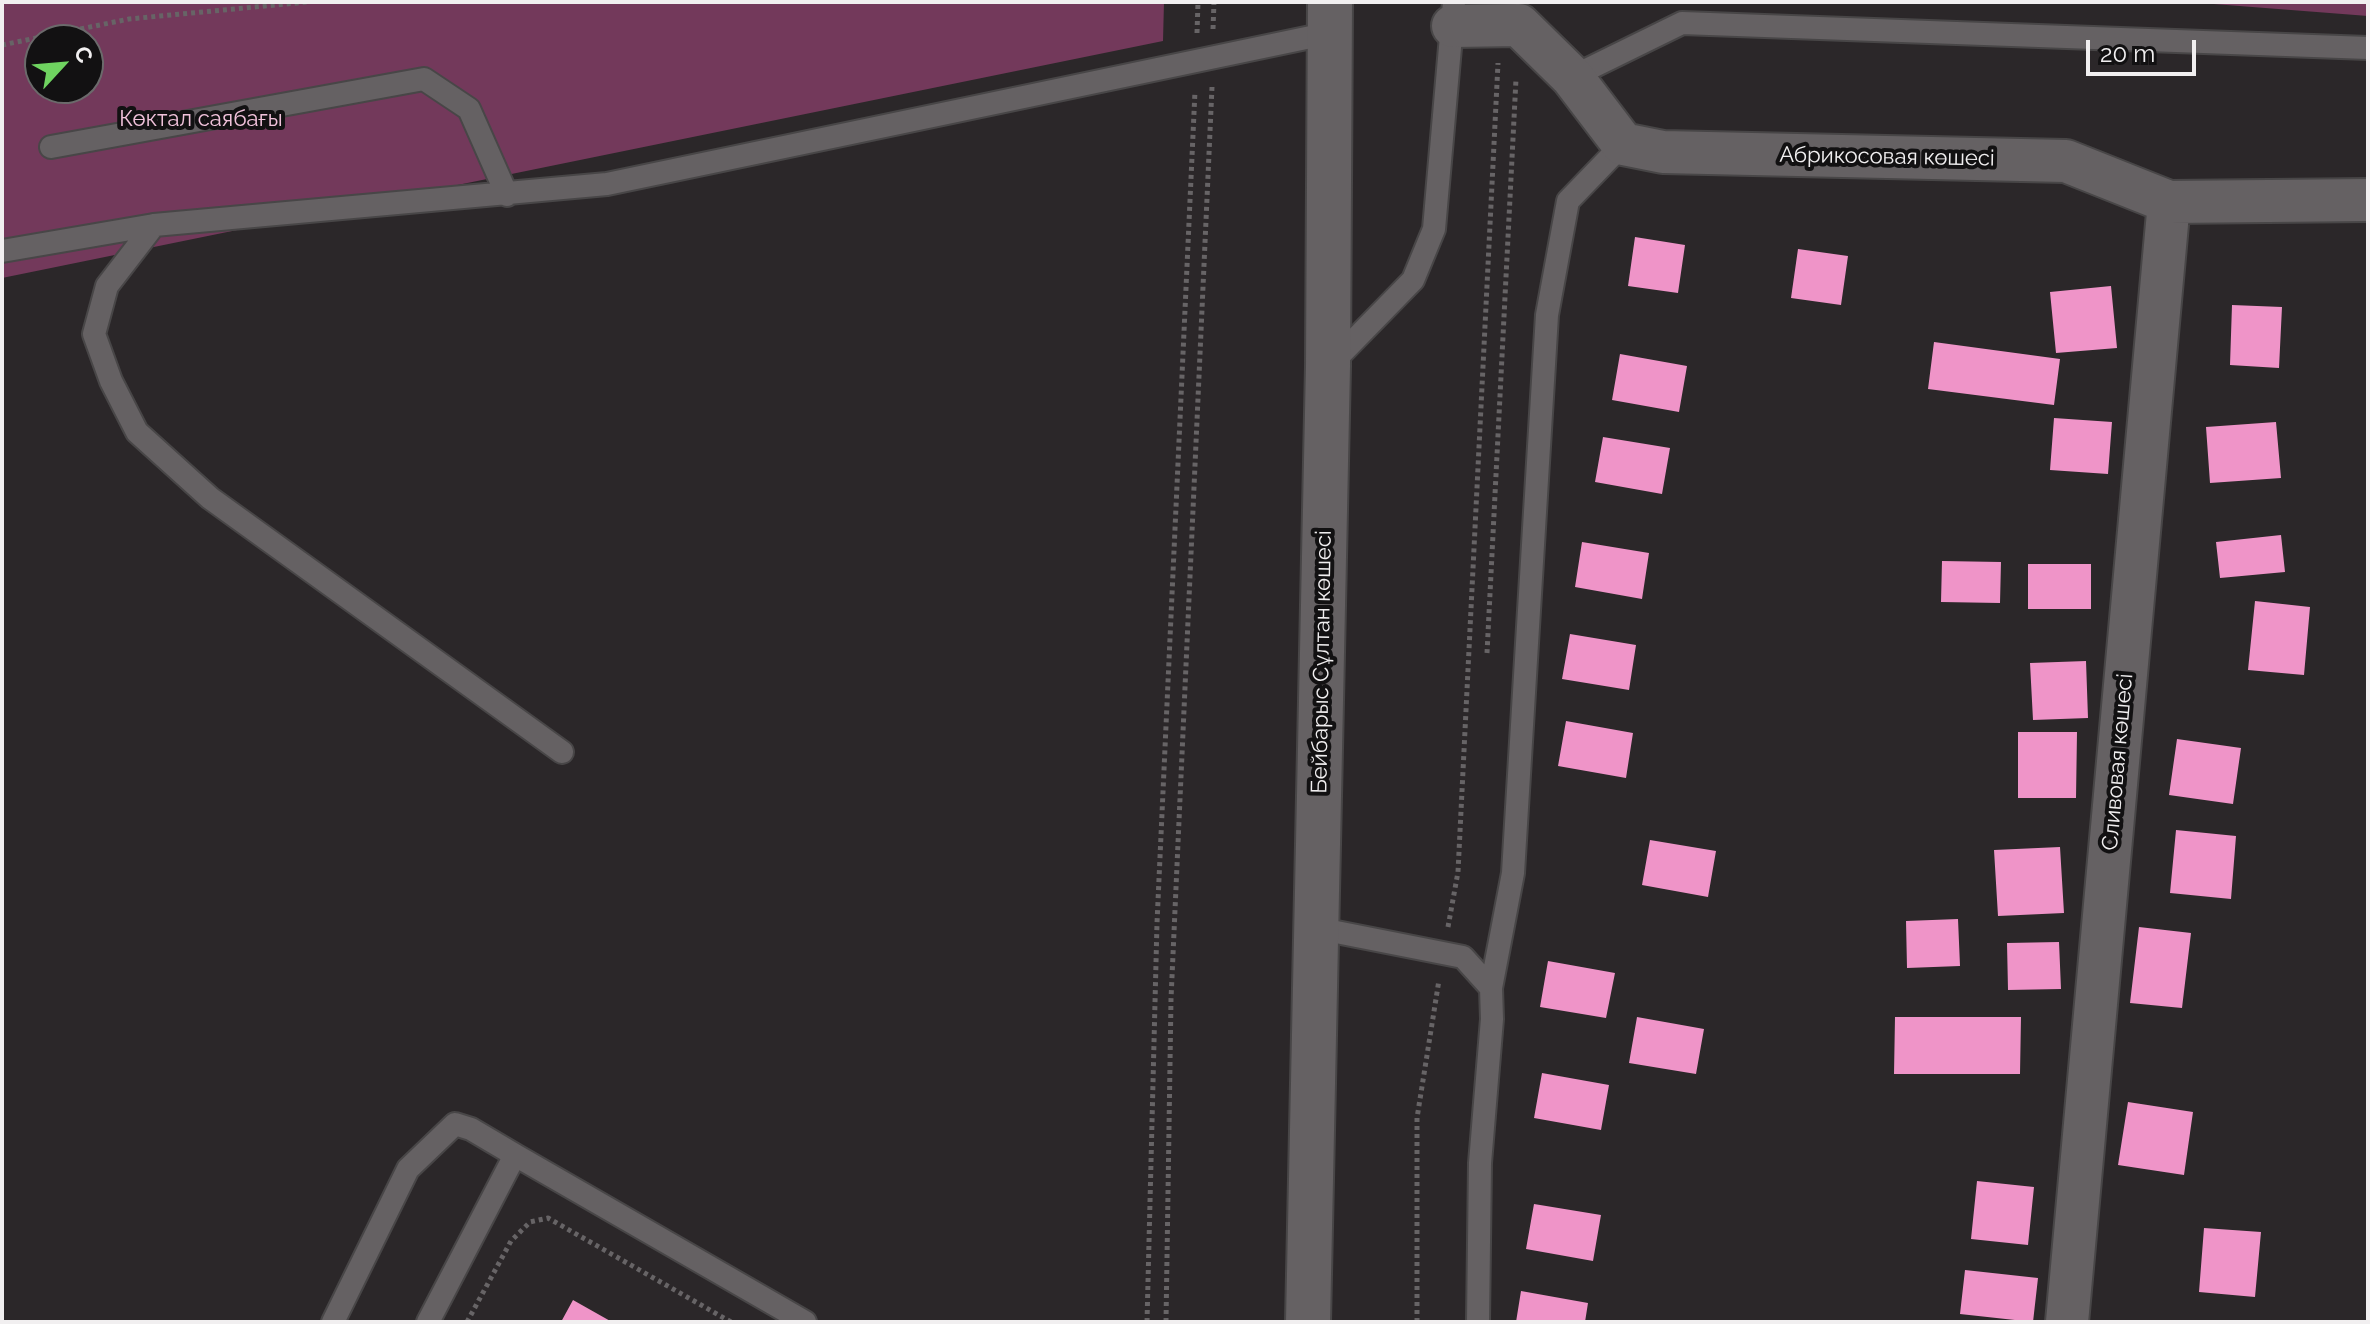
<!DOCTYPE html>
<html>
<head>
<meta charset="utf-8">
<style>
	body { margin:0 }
	#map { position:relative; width:2370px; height:1324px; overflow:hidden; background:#2b2729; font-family:Raleway,sans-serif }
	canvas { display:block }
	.frame { position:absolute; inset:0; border:4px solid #f1eff0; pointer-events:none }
	.north { position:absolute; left:24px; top:24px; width:80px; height:80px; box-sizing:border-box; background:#121112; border:2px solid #6b6a6b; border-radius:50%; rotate:64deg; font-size:22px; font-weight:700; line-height:32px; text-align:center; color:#f1eff0 }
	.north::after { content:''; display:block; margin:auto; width:28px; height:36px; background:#6fd360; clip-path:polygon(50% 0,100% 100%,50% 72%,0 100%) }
	.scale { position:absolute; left:2086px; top:40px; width:110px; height:36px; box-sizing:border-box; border:4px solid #f1eff0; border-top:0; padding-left:10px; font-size:24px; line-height:28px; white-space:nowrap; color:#f1eff0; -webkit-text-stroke:6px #121112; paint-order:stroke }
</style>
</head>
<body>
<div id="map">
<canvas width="2370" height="1324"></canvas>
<div class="frame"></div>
<div class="north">С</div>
<div class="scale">20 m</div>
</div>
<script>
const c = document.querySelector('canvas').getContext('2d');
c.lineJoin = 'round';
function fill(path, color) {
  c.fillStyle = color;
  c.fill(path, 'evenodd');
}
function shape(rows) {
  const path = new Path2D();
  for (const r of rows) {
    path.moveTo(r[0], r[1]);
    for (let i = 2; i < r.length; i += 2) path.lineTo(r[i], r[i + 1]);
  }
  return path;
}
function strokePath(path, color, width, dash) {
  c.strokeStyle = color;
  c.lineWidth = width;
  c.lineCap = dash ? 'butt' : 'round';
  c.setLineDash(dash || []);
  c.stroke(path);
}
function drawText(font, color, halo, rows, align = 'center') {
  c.font = font + ' Raleway,sans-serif';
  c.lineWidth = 8;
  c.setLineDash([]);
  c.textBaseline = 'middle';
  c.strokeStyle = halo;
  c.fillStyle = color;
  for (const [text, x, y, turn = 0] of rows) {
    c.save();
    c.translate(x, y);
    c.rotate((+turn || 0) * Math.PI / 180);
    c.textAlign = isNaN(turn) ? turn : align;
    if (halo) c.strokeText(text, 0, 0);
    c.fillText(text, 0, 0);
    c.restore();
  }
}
const green = shape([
	[2,2,1164,2,1163,41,2,278],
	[40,40,88,40,88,88,40,88],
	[2188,2,2368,2,2368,16]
]);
const building = shape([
	[1635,237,1685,245,1678,293,1628,286],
	[1798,249,1848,256,1841,305,1791,298],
	[2111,286,2117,348,2056,353,2050,292],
	[2232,305,2282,307,2279,368,2230,365],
	[1934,342,2060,359,2054,405,1928,389],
	[1620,354,1687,366,1679,412,1612,400],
	[2054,418,2112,422,2108,474,2050,470],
	[2276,422,2281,478,2210,483,2206,427],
	[1603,437,1670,448,1662,494,1595,482],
	[2281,535,2285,572,2220,578,2216,542],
	[1582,542,1649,553,1642,599,1575,587],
	[1942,561,2001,562,2000,603,1941,602],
	[2028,564,2091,564,2091,609,2028,609],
	[2255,601,2310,607,2304,675,2248,670],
	[1570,634,1636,645,1629,690,1562,679],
	[2086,661,2088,718,2033,720,2030,663],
	[1566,721,1633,733,1626,778,1558,766],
	[2018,732,2077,732,2076,798,2018,798],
	[2177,739,2241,748,2233,804,2169,795],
	[2176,830,2236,836,2231,899,2170,893],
	[1650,840,1716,851,1708,897,1642,885],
	[2060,847,2064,913,1998,916,1994,850],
	[1958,919,1960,966,1907,968,1906,921],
	[2139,927,2191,933,2182,1008,2130,1003],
	[2059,942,2061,989,2008,990,2007,943],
	[1548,961,1615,973,1606,1018,1540,1007],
	[1637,1017,1704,1029,1696,1074,1629,1063],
	[1895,1017,2021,1017,2020,1074,1894,1074],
	[1542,1073,1609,1085,1601,1130,1534,1118],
	[2128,1102,2193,1112,2184,1175,2118,1165],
	[1977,1181,2034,1187,2028,1245,1971,1239],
	[1534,1204,1601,1215,1593,1261,1526,1249],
	[2204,1228,2261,1232,2255,1297,2199,1292],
	[1965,1270,2038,1278,2033,1322,1960,1314],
	[1521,1291,1588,1303,1585,1322,1516,1322],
	[573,1300,612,1322,561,1322]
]);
const path = shape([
	[1213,29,1214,2],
	[1197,33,1198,2],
	[2,45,129,19,307,2],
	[1487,653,1516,79],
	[1448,927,1458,872,1498,63],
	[467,1322,511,1241,530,1222,548,1218,731,1322],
	[1147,1322,1157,923,1195,91],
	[1166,1322,1171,999,1212,87],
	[1417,1322,1417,1118,1439,980]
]);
const service = shape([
	[1572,77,1682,23,2368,48],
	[51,147,424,79,469,109,507,195],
	[154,225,107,286,94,334,111,381,137,432,210,498,562,752],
	[2,251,154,225,607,184,1330,33],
	[1329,366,1413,280,1434,229,1454,2],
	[1316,928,1463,957,1491,988,1492,1019,1480,1163,1478,1322],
	[1491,988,1513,873,1547,315,1568,201,1623,144],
	[333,1322,408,1169,455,1124,471,1129,515,1155],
	[428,1322,515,1155,805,1322]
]);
const minor = shape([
	[1453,26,1519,25,1572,77,1623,144,1663,152,2066,161,2169,202,2368,200],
	[2067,1322,2169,202]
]);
const tertiary = shape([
	[1308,1322,1328,366,1330,2]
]);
const parkNames = [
	["Көктал саябағы",201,119]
];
const streetNames = [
	["Абрикосовая көшесі",1887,157,1],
	["Бейбарыс Сұлтан көшесі",1322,662,-89],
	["Сливовая көшесі",2118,762,-85]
];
fill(green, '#73395b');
fill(building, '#ef94c8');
strokePath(service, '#484647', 26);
strokePath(minor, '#484647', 46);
strokePath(tertiary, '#484647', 48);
strokePath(path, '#676466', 5, [4, 4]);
strokePath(service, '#656163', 22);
strokePath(minor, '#656163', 42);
strokePath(tertiary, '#656163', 44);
drawText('22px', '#f1c2db', '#121112', parkNames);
drawText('22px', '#f1eff0', '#121112', streetNames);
</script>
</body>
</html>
